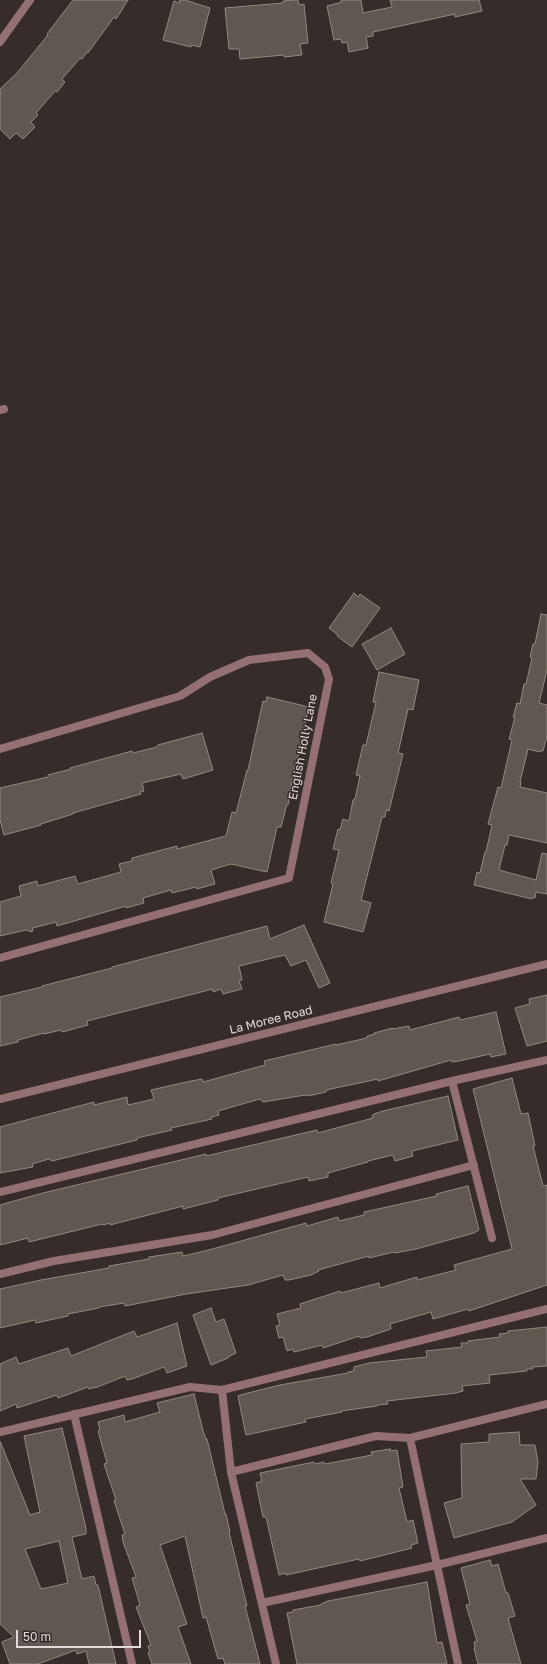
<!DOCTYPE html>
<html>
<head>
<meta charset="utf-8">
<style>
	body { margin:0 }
	#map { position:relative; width:547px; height:1664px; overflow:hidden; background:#362d2a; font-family:"Golos Text",sans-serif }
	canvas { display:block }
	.scale { position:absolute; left:16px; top:1630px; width:125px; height:18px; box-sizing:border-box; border:2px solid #e1dbd9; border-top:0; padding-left:5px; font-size:12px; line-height:14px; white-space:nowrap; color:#e1dbd9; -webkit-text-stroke:3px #362d2a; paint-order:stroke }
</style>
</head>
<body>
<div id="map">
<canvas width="547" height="1664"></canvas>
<div class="scale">50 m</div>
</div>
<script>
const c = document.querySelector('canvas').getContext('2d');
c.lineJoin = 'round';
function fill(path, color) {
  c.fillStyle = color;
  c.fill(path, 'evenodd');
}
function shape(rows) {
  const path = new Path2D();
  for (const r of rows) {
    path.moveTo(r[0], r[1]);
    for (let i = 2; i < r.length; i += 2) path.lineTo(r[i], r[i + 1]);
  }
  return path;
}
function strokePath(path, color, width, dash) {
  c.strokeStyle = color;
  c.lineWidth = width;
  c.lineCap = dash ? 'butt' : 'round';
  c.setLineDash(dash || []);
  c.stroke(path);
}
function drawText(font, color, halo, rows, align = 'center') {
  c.font = font + ' "Golos Text",sans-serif';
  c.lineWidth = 3;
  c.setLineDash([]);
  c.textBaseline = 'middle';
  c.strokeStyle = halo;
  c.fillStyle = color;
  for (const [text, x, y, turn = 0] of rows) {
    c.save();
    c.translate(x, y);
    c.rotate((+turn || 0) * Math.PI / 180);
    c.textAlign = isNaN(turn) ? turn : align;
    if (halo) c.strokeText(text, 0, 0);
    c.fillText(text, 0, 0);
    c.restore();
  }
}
const building = shape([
	[73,0,128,0,116,19,114,17,88,53,87,52,82,59,80,58,62,79,65,82,57,92,55,91,36,113,38,115,31,122,35,127,23,139,16,133,10,139,0,129,0,89,17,73,48,35,47,34,73,0],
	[180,0,185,0,210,8,200,47,191,45,191,47,163,40,174,1,179,3,180,0],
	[293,0,298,0,299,5,304,4,308,43,300,44,302,55,284,57,284,55,240,59,239,49,229,49,225,8,283,3,283,1,293,0],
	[341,0,361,0,363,13,392,7,390,0,479,0,482,11,455,17,455,14,373,32,373,36,366,37,368,48,349,52,347,42,342,43,341,39,334,40,327,6,342,2,341,0],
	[354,593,358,597,360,594,380,608,352,647,337,636,338,635,329,628,354,593],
	[541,614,547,615,547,670,539,703,547,705,547,736,543,751,540,751,540,752,528,749,520,782,521,782,520,787,547,793,547,843,509,835,507,845,505,845,499,870,536,880,542,853,547,854,547,894,536,892,535,898,533,897,532,899,474,885,477,872,480,873,485,852,486,852,492,825,488,824,498,787,501,788,512,740,509,739,515,717,513,717,517,703,520,704,524,684,526,684,532,658,530,657,533,644,535,644,541,614],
	[391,628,405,654,377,670,362,644,391,628],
	[379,672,419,680,413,710,408,709,398,753,403,754,389,811,386,810,385,817,382,817,361,900,371,903,363,932,324,922,333,884,331,883,339,850,333,849,338,829,340,830,343,819,349,821,353,800,355,799,360,776,356,775,363,745,366,745,376,702,373,702,379,672],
	[267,697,309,707,290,791,291,791,288,805,287,804,281,827,277,827,267,872,231,864,211,870,215,884,197,889,196,887,172,893,171,890,143,898,144,903,126,908,126,906,57,926,56,922,33,928,32,932,26,930,0,936,0,902,21,896,19,886,37,881,38,886,75,876,78,884,121,872,119,864,132,861,132,858,177,846,177,849,226,836,232,812,236,813,247,770,248,770,263,701,266,702,267,697],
	[202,733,213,770,183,779,181,774,142,783,144,791,140,792,141,794,73,813,73,814,41,824,41,825,4,835,0,820,0,788,48,777,48,775,71,769,70,768,132,751,133,753,157,747,158,745,202,733],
	[304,925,330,983,319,988,306,960,291,966,285,955,239,966,242,980,239,981,242,989,223,994,221,989,213,992,213,989,87,1021,88,1025,62,1032,61,1030,44,1034,44,1033,18,1040,18,1042,0,1046,0,997,42,987,42,986,112,968,112,967,267,926,270,939,304,925],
	[547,995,547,1041,527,1046,515,1008,530,1004,529,999,547,995],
	[496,1012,506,1054,491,1057,490,1054,459,1061,452,1062,451,1060,378,1081,378,1079,326,1090,326,1092,308,1096,307,1095,299,1096,263,1102,260,1099,218,1111,219,1115,211,1117,212,1119,171,1128,172,1130,137,1138,137,1140,52,1161,49,1159,32,1164,33,1167,0,1173,0,1127,94,1102,94,1105,127,1097,128,1105,154,1099,151,1090,191,1081,202,1079,203,1082,265,1065,264,1061,336,1044,336,1045,367,1038,367,1036,375,1034,374,1033,393,1028,393,1029,409,1026,410,1030,459,1017,460,1020,496,1012],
	[512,1078,521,1114,528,1113,535,1146,533,1146,543,1186,547,1185,547,1285,469,1311,468,1309,433,1319,431,1312,390,1324,391,1329,367,1337,360,1338,359,1336,323,1348,322,1345,294,1352,293,1349,287,1351,283,1337,279,1338,276,1326,280,1325,277,1314,301,1308,300,1304,340,1291,341,1293,379,1283,380,1288,417,1277,417,1280,456,1270,454,1265,512,1249,473,1089,512,1078],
	[448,1096,458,1140,412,1151,413,1156,395,1161,393,1155,368,1161,368,1162,328,1173,328,1177,309,1181,308,1177,218,1198,218,1200,183,1209,183,1206,110,1225,110,1223,103,1225,102,1224,29,1242,28,1238,0,1245,0,1205,43,1193,206,1154,206,1156,317,1130,318,1133,373,1118,372,1116,374,1114,383,1111,448,1096],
	[468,1186,479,1230,474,1233,416,1249,395,1253,394,1252,369,1258,369,1256,318,1270,319,1271,311,1275,289,1280,285,1280,283,1275,248,1285,186,1294,125,1306,124,1303,99,1307,99,1308,68,1314,68,1316,36,1323,35,1320,0,1328,0,1289,41,1280,109,1268,109,1266,149,1259,149,1257,182,1252,183,1256,205,1251,306,1223,307,1226,338,1217,339,1221,364,1215,364,1212,437,1196,436,1194,468,1186],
	[211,1308,216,1322,224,1319,236,1353,228,1357,228,1358,211,1365,193,1315,211,1308],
	[177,1323,187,1366,167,1373,164,1367,132,1379,127,1380,125,1376,95,1388,95,1387,89,1389,88,1387,58,1398,57,1395,17,1408,16,1404,0,1411,0,1364,16,1357,19,1364,68,1348,71,1356,134,1331,137,1337,177,1323],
	[547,1327,547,1366,532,1367,533,1369,527,1369,527,1371,489,1375,490,1383,462,1386,463,1391,456,1393,387,1401,388,1404,377,1405,377,1406,341,1411,342,1412,305,1419,306,1422,246,1435,238,1396,244,1394,280,1385,348,1373,348,1372,354,1371,354,1367,369,1363,427,1357,426,1351,462,1347,461,1343,468,1343,468,1341,500,1337,499,1334,508,1333,508,1331,547,1327],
	[194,1394,203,1431,206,1439,207,1439,225,1514,226,1514,230,1532,229,1532,247,1606,245,1606,260,1664,225,1664,223,1658,218,1659,206,1617,203,1618,185,1536,160,1545,187,1624,178,1627,191,1664,152,1664,148,1653,150,1652,148,1646,151,1645,136,1607,140,1605,132,1578,136,1577,123,1542,122,1535,125,1534,114,1501,116,1500,104,1464,107,1463,98,1431,100,1429,98,1422,124,1415,125,1422,160,1412,157,1403,194,1394],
	[62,1428,86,1528,86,1534,72,1537,82,1579,94,1576,96,1585,98,1585,116,1664,89,1664,86,1651,77,1654,76,1650,38,1664,10,1664,2,1642,14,1637,0,1624,0,1441,30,1515,40,1512,24,1436,62,1428],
	[59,1541,68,1583,41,1589,25,1549,59,1541],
	[519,1432,520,1445,535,1445,538,1462,536,1479,520,1479,536,1505,512,1522,454,1538,444,1503,462,1498,461,1444,489,1442,489,1434,519,1432],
	[390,1449,390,1451,397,1450,403,1487,399,1488,407,1522,413,1520,418,1543,411,1545,412,1548,360,1561,359,1559,286,1575,286,1573,279,1575,266,1517,263,1517,256,1483,262,1481,260,1473,314,1462,315,1464,324,1462,325,1464,372,1455,371,1452,390,1449],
	[490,1560,492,1566,498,1564,506,1593,508,1593,515,1616,508,1618,521,1664,478,1664,474,1648,475,1648,474,1642,477,1641,466,1605,470,1604,461,1568,490,1560],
	[427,1582,437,1643,442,1642,447,1664,297,1664,287,1613,293,1612,293,1610,321,1605,321,1604,328,1601,427,1582]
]);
const service = shape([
	[452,1081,492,1238],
	[0,1192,452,1081,547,1060],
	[0,1274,54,1261,212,1235,474,1165],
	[222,1390,231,1472,276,1664],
	[74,1414,132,1664],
	[0,1432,190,1387,222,1390,547,1309],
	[410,1438,458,1664],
	[231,1472,376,1436,410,1438,547,1404],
	[262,1603,437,1565,547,1538]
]);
const minor = shape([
	[0,42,30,0],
	[0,410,4,409],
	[0,749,180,696,210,677,249,660,308,653,325,667,329,679,289,878,0,958]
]);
const tertiary = shape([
	[0,1099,547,964]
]);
const streetNames = [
	["English Holly Lane",303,747,-79],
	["La Moree Road",271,1020,-14]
];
fill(building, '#5f5750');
strokePath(building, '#928981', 1);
strokePath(service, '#957073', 8);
strokePath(minor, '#957073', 8);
strokePath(tertiary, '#957073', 8);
drawText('12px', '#e1dbd9', '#362d2a', streetNames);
</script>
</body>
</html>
